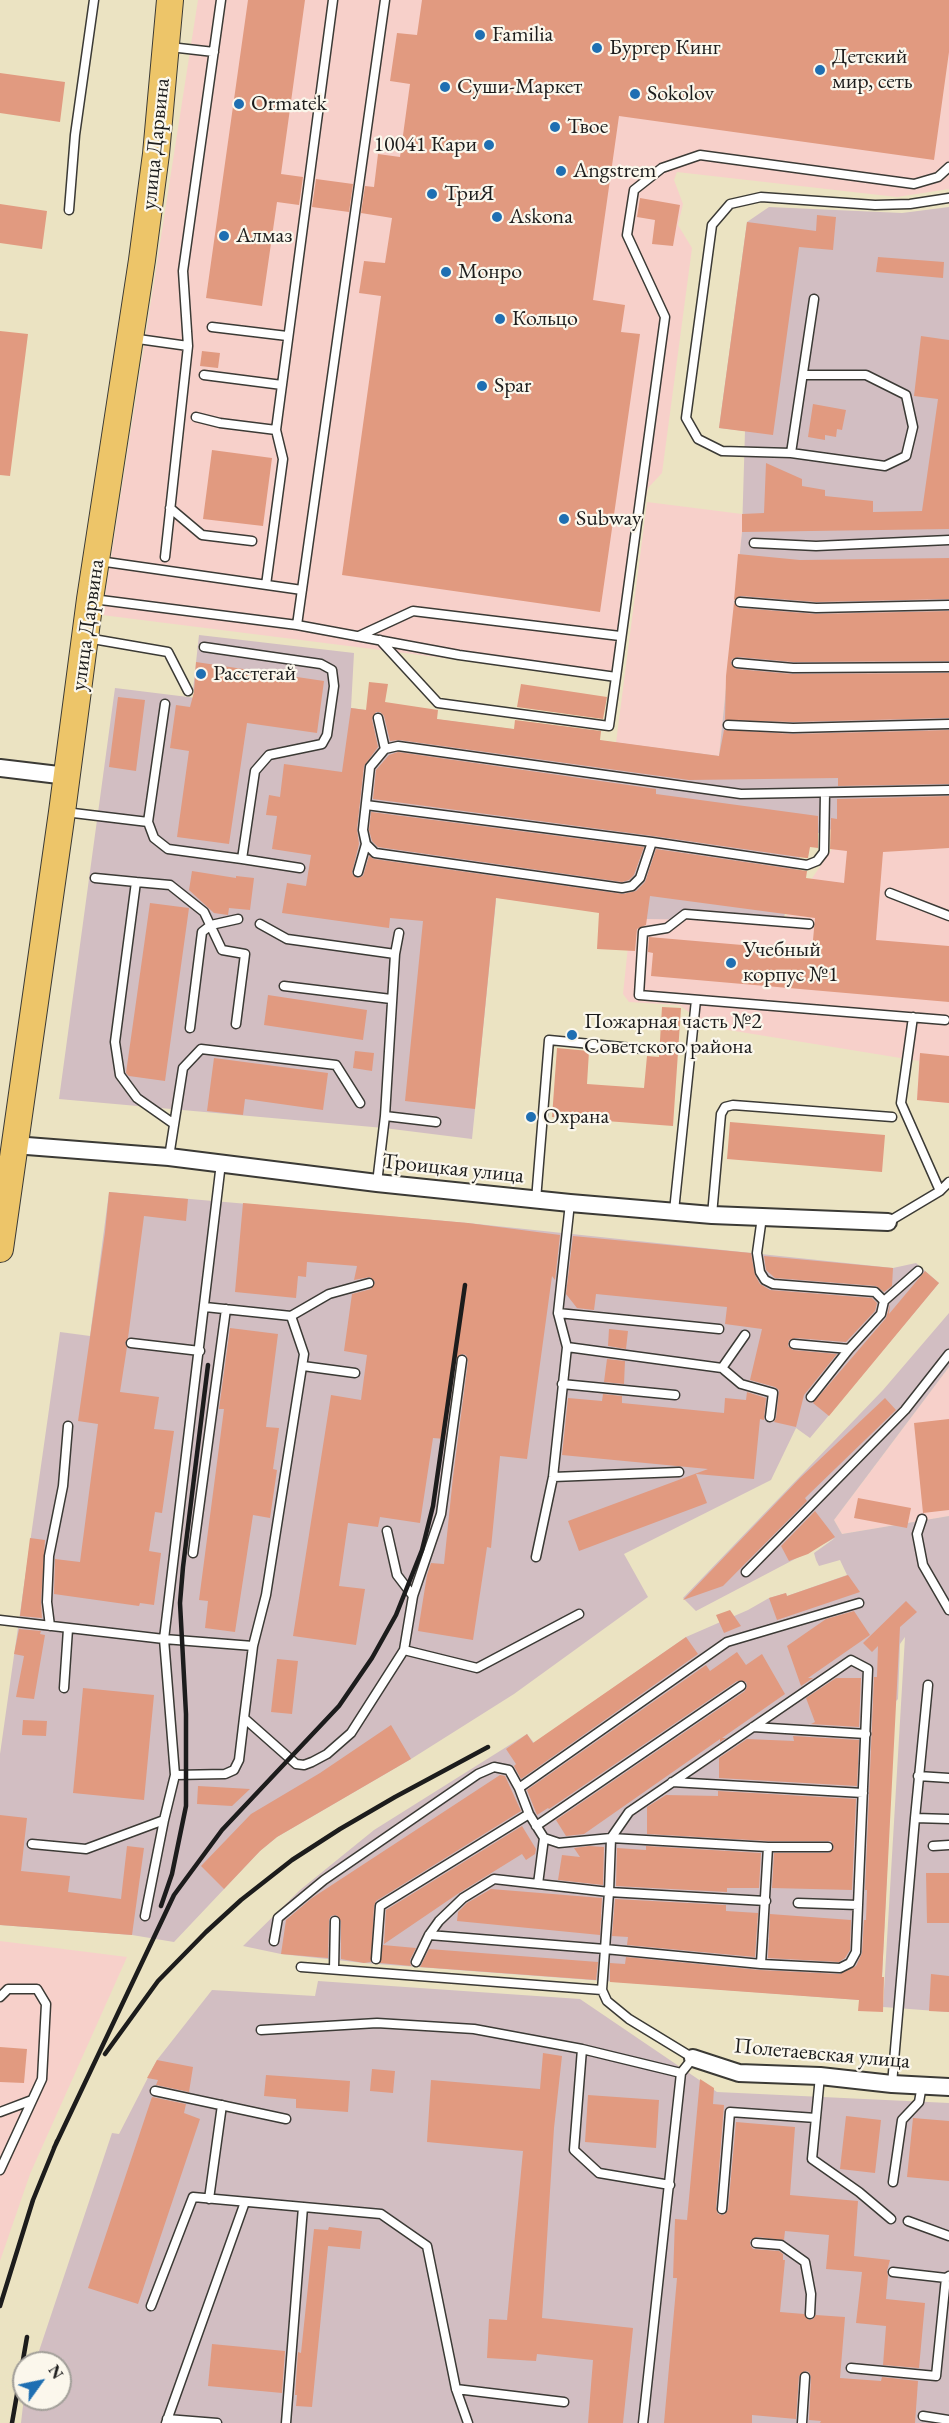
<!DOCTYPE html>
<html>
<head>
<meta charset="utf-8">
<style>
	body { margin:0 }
	#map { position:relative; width:949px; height:2423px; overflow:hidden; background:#ebe3c2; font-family:"EB Garamond",serif }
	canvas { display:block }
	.north { position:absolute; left:12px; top:2351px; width:60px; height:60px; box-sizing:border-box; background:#fbf7ec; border:2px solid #a29f99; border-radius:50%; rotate:57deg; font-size:16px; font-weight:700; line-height:24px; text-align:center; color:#1c1c1c }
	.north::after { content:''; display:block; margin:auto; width:21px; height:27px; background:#1f6fb2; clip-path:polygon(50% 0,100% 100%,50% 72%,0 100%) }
</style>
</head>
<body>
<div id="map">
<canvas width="949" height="2423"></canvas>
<div class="north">N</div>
</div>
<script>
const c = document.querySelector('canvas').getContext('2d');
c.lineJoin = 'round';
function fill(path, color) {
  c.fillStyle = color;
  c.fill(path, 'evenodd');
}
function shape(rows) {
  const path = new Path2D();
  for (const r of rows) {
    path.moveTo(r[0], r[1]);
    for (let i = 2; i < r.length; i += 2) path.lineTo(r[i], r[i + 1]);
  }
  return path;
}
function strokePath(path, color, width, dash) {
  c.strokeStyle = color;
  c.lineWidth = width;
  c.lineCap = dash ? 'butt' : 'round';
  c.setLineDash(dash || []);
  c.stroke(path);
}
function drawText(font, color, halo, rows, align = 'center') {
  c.font = font + ' "EB Garamond",serif';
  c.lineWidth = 4.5;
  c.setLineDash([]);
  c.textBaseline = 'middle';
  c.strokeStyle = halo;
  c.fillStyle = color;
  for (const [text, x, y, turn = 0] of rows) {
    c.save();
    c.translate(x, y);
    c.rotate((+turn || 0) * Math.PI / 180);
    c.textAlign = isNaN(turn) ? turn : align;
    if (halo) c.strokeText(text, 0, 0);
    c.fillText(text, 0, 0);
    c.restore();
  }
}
const built = shape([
	[198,0,949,0,949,189,897,197,677,172,674,180,683,204,678,225,692,248,662,473,648,488,611,679,102,615],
	[647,502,742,514,742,532,719,756,616,743],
	[849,824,949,825,949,1103,917,1100,919,1061,710,1027,679,1005,629,1002,623,994,631,918,783,921],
	[949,1367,949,1516,842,1534,834,1520],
	[0,1941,127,1957,30,2174,0,2261]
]);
const industrial = shape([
	[769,207,902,213,949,207,949,825,849,824,805,837,783,921,647,919,422,887,496,900,472,1139,384,1128,59,1099,115,688,196,698,197,690,193,690,199,635,354,653,351,708,719,756,742,532,745,431,719,428,747,222],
	[109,1192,468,1223,893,1268,916,1263,939,1283,810,1438,796,1428,771,1480,624,1554,648,1597,514,1694,411,1759,277,1837,260,1851,174,1942,132,1935,0,1925,0,1754,60,1332,90,1336],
	[949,1313,949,1367,834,1520,842,1534,949,1516,949,2012,883,2007,905,1637,900,1644,898,1699,895,1702,882,1977,860,1976,859,2000,364,1963,281,1954,243,1946,300,1890,374,1830,527,1734,534,1743,686,1637,748,1610,769,1598,786,1593,787,1596,847,1575,840,1560,819,1566,816,1560,814,1553,835,1538,696,1611,683,1598,883,1390],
	[318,1981,580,1999,717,2092,949,2103,949,2423,21,2423,24,2397,60,2399,60,2363,35,2363,112,2133,119,2134,157,2060,212,1990,315,1996]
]);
const building = shape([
	[248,0,305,0,281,174,303,177,299,205,277,202,262,306,206,298],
	[422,0,949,0,949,52,934,160,619,116,593,300,625,305,621,332,640,334,600,612,342,575,381,296,359,293,364,261,385,263,392,218,361,213,365,186,374,187,378,154,400,157,410,84,390,81,397,33,417,35],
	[0,73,65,82,60,122,0,113],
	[316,179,353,184,349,212,312,207],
	[640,198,680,205,673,246,652,244,655,220,637,217],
	[0,204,47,211,42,249,0,243],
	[817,215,836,217,833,250,799,247,773,435,719,428,747,222,816,231],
	[878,257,944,262,943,278,876,272],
	[0,331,28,334,10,476,0,475],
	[921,336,949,340,949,529,742,532,742,514,764,513,766,463,802,479,802,486,825,490,825,496,873,501,873,512,922,511,938,399,914,396],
	[202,351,220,353,218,368,200,366],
	[813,404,846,410,842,430,837,429,836,437,825,435,825,440,808,437],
	[212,450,272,458,263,526,203,519],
	[738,554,800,560,949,558,949,599,816,602,741,596,734,600],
	[734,603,740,608,816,614,949,611,949,661,793,662,738,657,732,659,731,663,736,669,792,674,949,673,949,718,793,722,725,720,726,676],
	[196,662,324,681,317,733,247,723,229,844,177,837,189,751,170,748,176,705,190,707,194,692],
	[369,682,388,684,385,702,438,710,437,719,514,729,515,720,601,731,600,740,719,756,724,730,793,734,949,730,949,784,838,786,838,778,689,780,399,740,390,741,384,716,380,712,376,712,372,719,378,747,364,766,357,829,359,844,352,873,357,878,363,876,369,856,374,859,623,894,636,891,645,882,656,849,807,871,806,878,844,883,847,851,830,849,831,818,837,819,837,799,949,796,949,848,883,852,876,940,949,946,949,1002,651,976,653,953,648,952,649,937,812,951,815,918,650,896,646,925,637,929,635,951,597,949,599,913,496,898,475,1109,405,1101,423,921,390,918,389,928,282,913,287,883,306,886,311,855,272,849,277,816,266,815,269,795,280,797,284,764,342,772,351,708,366,710],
	[521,684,607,697,603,719,517,707],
	[118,697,145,700,136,771,109,767],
	[398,752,656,789,656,794,818,816,818,848,810,847,808,858,806,858,653,836,373,799,376,770,389,755],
	[371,812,644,847,634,875,629,880,622,882,378,847,372,841,369,830],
	[192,871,236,878,236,876,254,878,250,910,229,908,228,915,214,913,189,890],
	[150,903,189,908,165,1081,129,1076,126,1073],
	[268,995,367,1010,363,1040,264,1025],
	[662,1007,681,1008,673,1126,552,1117,557,1048,589,1051,587,1084,644,1088,647,1056,659,1057],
	[355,1051,374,1053,372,1071,353,1068],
	[920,1053,949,1056,949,1103,917,1100],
	[214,1058,328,1073,323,1110,245,1099,243,1115,207,1111],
	[730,1122,885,1135,882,1172,727,1159],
	[109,1192,188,1199,186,1221,144,1216,128,1338,125,1343,127,1347,120,1392,159,1397,154,1429,174,1431,162,1513,155,1512,149,1551,161,1553,154,1605,140,1603,139,1606,54,1594,55,1559,80,1562,98,1424,78,1421,105,1232],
	[243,1203,468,1223,560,1235,555,1280,552,1276,527,1459,500,1456,491,1548,487,1547,473,1640,418,1631,427,1575,431,1563,444,1564,453,1477,468,1361,466,1355,462,1354,456,1359,445,1439,433,1438,420,1523,380,1517,378,1527,348,1523,339,1586,365,1589,356,1645,293,1636,331,1395,361,1400,367,1355,344,1351,352,1294,371,1289,375,1282,370,1277,354,1280,357,1266,307,1262,306,1277,298,1276,296,1298,235,1292],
	[573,1236,751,1253,755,1275,760,1284,770,1290,872,1298,877,1303,875,1311,846,1342,795,1338,789,1340,788,1346,793,1350,837,1354,804,1395,796,1427,774,1422,776,1418,779,1390,775,1387,750,1380,762,1329,725,1324,727,1307,596,1294,594,1310,577,1308,566,1294],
	[764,1256,893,1268,892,1286,884,1292,876,1286,775,1278,766,1270],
	[925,1271,939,1283,829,1416,813,1403,886,1318,890,1304,889,1314],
	[230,1328,278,1334,266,1427,279,1428,273,1469,277,1470,270,1518,253,1515,235,1632,205,1628,208,1601,199,1600,224,1409,219,1409],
	[609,1329,628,1331,626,1349,608,1346],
	[607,1359,625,1361,624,1384,604,1382],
	[747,1392,766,1398,764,1420,760,1419,754,1479,696,1474,707,1503,579,1551,568,1521,708,1469,562,1455,568,1398,602,1401,603,1394,622,1396,622,1403,724,1413,725,1398,746,1400],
	[885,1398,896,1410,805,1498,807,1501,723,1586,683,1600,800,1478],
	[949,1419,949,1510,923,1513,914,1423],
	[858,1498,911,1508,907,1528,854,1518],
	[815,1511,835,1537,808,1554,789,1561,781,1546],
	[30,1538,45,1540,41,1602,42,1618,20,1616],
	[848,1575,860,1592,777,1620,769,1598,786,1593,787,1596],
	[906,1601,917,1612,900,1627,882,1977,884,1977,883,2012,858,2011,859,2000,610,1982,610,1963,625,1964,626,1957,760,1970,840,1974,856,1966,862,1953,864,1920,866,1920,867,1890,865,1890,874,1677,877,1677,878,1646,872,1652,863,1643],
	[730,1610,741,1626,724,1633,716,1615],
	[854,1611,870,1635,808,1678,813,1678,801,1686,787,1646,826,1619],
	[19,1629,41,1631,40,1634,45,1635,34,1699,16,1697,24,1656,14,1654],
	[686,1637,698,1654,521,1779,514,1766,516,1764,506,1749,527,1734,533,1743],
	[737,1652,746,1665,762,1654,785,1694,722,1738,726,1738,720,1742,720,1739,584,1834,566,1836,556,1820,745,1691,747,1686,746,1682,737,1681,549,1809,548,1808,537,1815,527,1790,706,1665,710,1671],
	[277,1659,298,1661,292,1714,271,1712],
	[836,1678,861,1678,859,1727,811,1724,815,1722,806,1698],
	[83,1688,154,1695,144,1800,73,1793],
	[23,1720,47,1721,46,1736,22,1735],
	[391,1725,411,1759,277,1837,260,1851,224,1889,201,1866,251,1814,320,1773],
	[793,1736,859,1740,857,1786,719,1778,719,1758,747,1739,794,1741],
	[500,1775,505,1776,521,1811,376,1901,374,1906,371,1962,364,1963,341,1959,341,1921,336,1915,331,1916,329,1920,328,1958,281,1954,286,1920,312,1898],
	[198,1786,250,1789,232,1806,197,1804],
	[718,1791,856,1799,852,1890,772,1888,774,1853,829,1853,834,1848,831,1841,768,1841,647,1834,647,1807,666,1795,718,1796],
	[0,1815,27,1818,21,1871,70,1876,68,1892,121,1899,127,1846,144,1848,132,1935,0,1925],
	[522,1826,536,1849,535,1854,526,1860,522,1854,459,1893,384,1944,386,1910],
	[589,1846,604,1847,603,1885,558,1880,562,1855,580,1857,574,1848],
	[646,1846,761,1853,759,1888,727,1888,727,1892,616,1886,617,1848,646,1850],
	[926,1873,949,1873,949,1923,927,1923],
	[491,1889,602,1898,600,1935,457,1921,458,1912,467,1903],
	[615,1899,726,1905,726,1911,758,1913,755,1957,627,1945,628,1937,612,1936],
	[770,1914,851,1920,850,1950,845,1958,839,1962,768,1958],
	[383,1945,416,1948,410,1960,411,1966,380,1963],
	[429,1949,598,1962,596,1980,420,1967],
	[931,1974,949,1976,949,2012,929,2011],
	[0,2047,27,2049,24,2083,0,2082],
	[543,2053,562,2056,554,2128,542,2318,633,2328,623,2423,588,2423,593,2360,537,2354,536,2361,487,2358,489,2319,507,2320,523,2151,427,2142,431,2080,540,2089],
	[157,2060,193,2067,189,2092,156,2085,158,2080,147,2078],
	[372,2069,395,2071,393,2093,370,2091],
	[266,2075,350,2081,348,2112,296,2108,296,2099,264,2096],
	[700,2079,714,2088,713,2104,724,2105,716,2208,718,2214,724,2215,728,2210,736,2122,795,2127,790,2195,858,2201,854,2256,890,2260,887,2271,888,2276,886,2299,925,2303,919,2368,883,2365,886,2326,856,2323,862,2272,826,2269,829,2235,785,2231,784,2240,757,2237,750,2240,750,2245,753,2249,779,2251,783,2254,783,2260,785,2260,780,2312,804,2314,809,2320,813,2319,816,2315,845,2317,840,2378,881,2381,882,2377,918,2381,915,2423,820,2423,821,2421,809,2420,811,2377,809,2372,805,2371,799,2376,796,2419,752,2415,752,2423,664,2423,677,2278,673,2278,675,2219,687,2220],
	[588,2095,659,2100,656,2148,585,2142],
	[152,2097,186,2104,184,2113,200,2119,138,2304,88,2288],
	[846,2116,881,2120,875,2173,840,2169],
	[913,2118,949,2121,949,2181,907,2177],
	[329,2227,362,2231,360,2249,328,2246,312,2407,296,2406,297,2395,295,2395,298,2352,301,2353,314,2229,328,2230],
	[212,2344,285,2351,282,2393,208,2386]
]);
const lane = shape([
	[170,47,214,52],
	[69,210,75,135,94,0],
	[212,327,287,336],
	[131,338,188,346,183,271,221,0],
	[204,375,282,385],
	[803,375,866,375,906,395,913,427,906,456,885,466,791,453,722,451,698,439,686,418,712,225,730,204,761,197,875,205,910,204,949,198],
	[196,417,220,423,276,430],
	[791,453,814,299],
	[170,508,202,535,252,541],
	[754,543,816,546,949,540],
	[165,557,188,346],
	[99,561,302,590],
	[266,585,283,459,276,430,333,0],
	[93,599,297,625,459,655,616,677,665,317,627,235,634,190,662,168,700,155,914,184,938,177,949,167],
	[740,602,816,608,949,605],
	[297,625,385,0],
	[359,636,413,611,620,636],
	[87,638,168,652,188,691],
	[380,640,438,703,609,726,616,677],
	[737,663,793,668,949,667],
	[165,704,148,822,154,838,168,849,242,859,255,771,269,755,322,744,327,735,334,686,332,670,321,664,204,647],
	[378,718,385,749],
	[728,725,793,728,949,724],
	[366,805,652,842,807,865,817,861,824,852,825,793],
	[65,812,148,822],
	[652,842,640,878,632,886,622,888,375,853,366,844,363,830,370,767,385,749,398,746,741,794,949,790],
	[242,859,300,868],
	[358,872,366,844],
	[95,878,136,882],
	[890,893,949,916],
	[260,924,287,939,395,954,385,1116,377,1183],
	[809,924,685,914,667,928,643,932,639,995,945,1020],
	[395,954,399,933],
	[284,986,391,999],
	[913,1017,901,1103,940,1191],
	[190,1028,202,932,211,925,238,919],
	[385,1116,436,1122],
	[174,1124,137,1098,120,1075,115,1042,136,882,170,885,204,912,222,950,245,954,236,1024],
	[169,1157,183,1068,201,1049,336,1065,360,1103],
	[536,1200,549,1040,643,1049],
	[674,1211,696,1000],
	[712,1215,721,1114,725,1107,733,1105,892,1117],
	[762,1217,757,1253,760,1272,765,1280,773,1284,875,1292,884,1301,881,1314,849,1349,811,1397],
	[888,1222,940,1191,949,1182],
	[884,1301,918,1271],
	[205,1307,291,1316,304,1354,266,1595,253,1646,244,1718],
	[558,1313,719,1329],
	[291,1316,329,1294,369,1283],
	[131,1343,200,1351],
	[794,1344,849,1349],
	[567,1347,722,1368,741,1384,773,1393,770,1417],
	[303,1366,355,1373],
	[722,1368,745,1335],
	[562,1384,675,1395],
	[553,1477,679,1472],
	[922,1519,917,1534,923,1565,949,1610],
	[387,1531,397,1575,413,1596],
	[193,1553,226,1309],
	[536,1557,553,1477,567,1347,558,1313,570,1203],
	[746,1572,905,1410,949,1354],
	[0,1620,164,1639,253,1646],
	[50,1626,47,1602,49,1556,63,1486,68,1426],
	[404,1650,413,1596,441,1514,462,1360],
	[64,1688,68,1629],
	[753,1727,866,1734],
	[175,1775,164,1639,221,1163],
	[918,1776,949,1778],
	[672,1782,863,1793],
	[519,1788,727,1642,859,1603],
	[915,1818,928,1685],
	[536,1826,741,1686],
	[32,1844,86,1849,164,1820,175,1775,225,1774,234,1770,239,1760,244,1718,296,1764,304,1765,312,1762,327,1754,351,1733,404,1650,477,1668,579,1614],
	[933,1846,949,1845],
	[538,1884,544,1838],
	[798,1903,858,1905],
	[145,1916,164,1820],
	[429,1935,605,1949,761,1964,840,1968,850,1963,856,1952,868,1669,851,1660,629,1812,611,1838,609,1892,605,1949,602,1990,607,2001,629,2019,693,2058,681,2073,643,2423],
	[274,1941,278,1918,324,1880,478,1774,494,1767,509,1770,519,1788,529,1814,544,1838,559,1843,611,1838,768,1847,828,1847],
	[376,1959,380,1906,529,1814],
	[416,1962,429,1935,439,1921,463,1898,494,1879,609,1892,766,1901],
	[761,1964,768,1847],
	[301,1967,602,1990],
	[334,1969,335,1921],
	[0,1997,8,1989,37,1989,46,2004,42,2079,0,2170],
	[261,2030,377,2023,474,2029,582,2049,681,2073],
	[582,2049,574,2150,599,2173,670,2185],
	[820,2076,812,2159,859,2192,891,2219],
	[892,2084,915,1818,949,1819],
	[155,2091,286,2119],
	[0,2112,32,2100],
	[893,2182,902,2120,919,2102,922,2085],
	[209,2199,222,2105],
	[722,2209,730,2112,816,2118],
	[908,2221,949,2236],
	[756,2243,781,2245,805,2262,811,2294,810,2314],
	[893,2272,946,2278],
	[151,2306,193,2197,381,2214,427,2246,456,2389,468,2423],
	[851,2368,936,2376,946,2278,949,2276],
	[456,2389,564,2402],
	[923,2416,949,2420],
	[167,2419,217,2423],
	[166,2423,245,2202],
	[286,2423,303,2207],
	[802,2423,805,2377]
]);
const street = shape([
	[0,768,67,776],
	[14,1145,169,1157,377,1183,570,1203,712,1215,888,1222],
	[693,2058,739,2073,820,2076,892,2084,949,2087]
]);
const primary = shape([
	[0,1249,62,812,90,599,142,260,156,154,170,0]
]);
const rail = shape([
	[161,1906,172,1874,186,1806,186,1714,180,1603,183,1567,208,1365],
	[105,2054,158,1981,206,1932,241,1900,292,1860,340,1829,395,1797,488,1747],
	[54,2148,174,1895,222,1830,339,1706,372,1658,396,1615,422,1550,433,1506,465,1285],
	[0,2306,33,2200,57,2141],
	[12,2423,27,2337]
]);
const markers = [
	[480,35,6,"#1f6fb2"],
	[597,48,6,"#1f6fb2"],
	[820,70,6,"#1f6fb2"],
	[445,87,6,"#1f6fb2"],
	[635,94,6,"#1f6fb2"],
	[239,104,6,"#1f6fb2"],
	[555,127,6,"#1f6fb2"],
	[489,145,6,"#1f6fb2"],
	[561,171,6,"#1f6fb2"],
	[432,194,6,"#1f6fb2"],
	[497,217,6,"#1f6fb2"],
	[224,236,6,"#1f6fb2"],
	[446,272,6,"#1f6fb2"],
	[500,319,6,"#1f6fb2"],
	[482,386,6,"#1f6fb2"],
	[564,519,6,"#1f6fb2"],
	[201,674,6,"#1f6fb2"],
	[731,963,6,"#1f6fb2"],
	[572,1035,6,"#1f6fb2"],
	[531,1117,6,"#1f6fb2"]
];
const poiNames = [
	["Familia",492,35],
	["Бургер Кинг",609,48],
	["Детский",832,57],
	["мир, сеть",832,82],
	["Суши-Маркет",457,87],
	["Sokolov",647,94],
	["Ormatek",251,104],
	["Твое",567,127],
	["10041 Кари",477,145,"right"],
	["Angstrem",573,171],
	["ТриЯ",444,194],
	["Askona",509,217],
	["Алмаз",236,236],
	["Монро",458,272],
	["Кольцо",512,319],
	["Spar",494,386],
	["Subway",576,519],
	["Расстегай",213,674],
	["Учебный",743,950],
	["корпус №1",743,975],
	["Пожарная часть №2",584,1022],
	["Советского района",584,1047],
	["Охрана",543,1117]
];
const streetNames = [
	["улица Дарвина",156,144,-84],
	["улица Дарвина",88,625,-82],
	["Троицкая улица",453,1169,6],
	["Полетаевская улица",822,2054,5]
];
fill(built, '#f7d0ca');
fill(industrial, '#d2bec2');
fill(building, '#e19a80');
strokePath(lane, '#3b3a35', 11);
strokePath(street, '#3b3a35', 20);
strokePath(primary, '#3b3a35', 28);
strokePath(lane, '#fff', 8);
strokePath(street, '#fff', 16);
strokePath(primary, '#edc569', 26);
strokePath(rail, '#1c1c1c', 4.5);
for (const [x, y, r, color] of markers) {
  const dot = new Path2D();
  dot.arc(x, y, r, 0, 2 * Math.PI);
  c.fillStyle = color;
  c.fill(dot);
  strokePath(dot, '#fbf7ec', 2);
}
drawText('22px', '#1c1c1c', '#fbf7ec', poiNames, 'left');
drawText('22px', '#1c1c1c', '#fbf7ec', streetNames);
</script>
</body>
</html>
